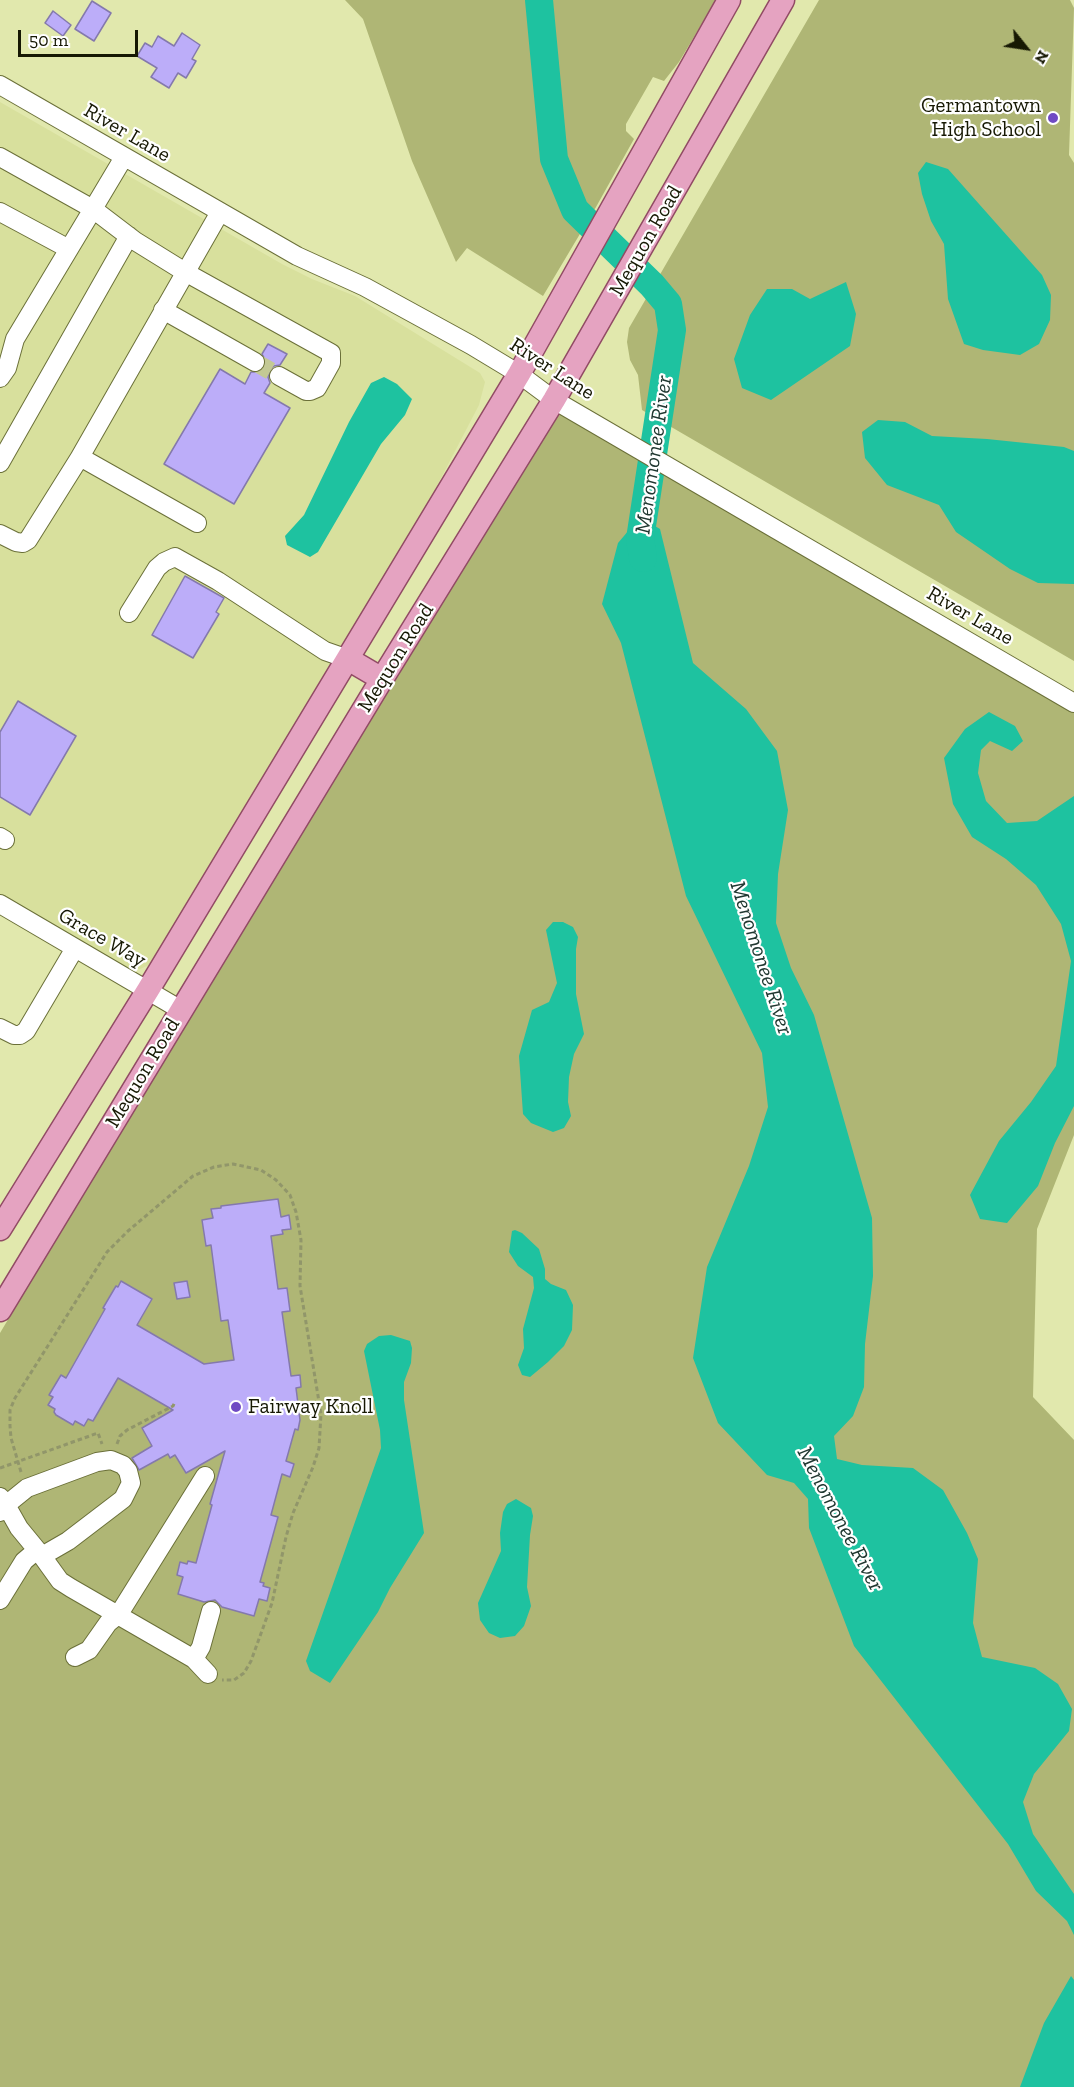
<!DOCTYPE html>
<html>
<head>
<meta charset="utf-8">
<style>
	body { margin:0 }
	#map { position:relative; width:1074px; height:2087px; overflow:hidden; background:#e1e8ad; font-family:"Zilla Slab",serif }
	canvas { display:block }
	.north { position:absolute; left:996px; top:18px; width:60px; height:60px; -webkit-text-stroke:4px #fff; paint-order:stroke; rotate:120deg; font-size:16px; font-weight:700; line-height:24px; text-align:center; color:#161803 }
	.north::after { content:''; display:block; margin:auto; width:21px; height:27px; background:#161803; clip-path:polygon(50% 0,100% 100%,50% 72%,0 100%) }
	.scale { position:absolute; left:18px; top:30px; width:120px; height:27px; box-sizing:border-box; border:3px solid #161803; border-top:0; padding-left:8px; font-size:18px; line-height:21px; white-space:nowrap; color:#161803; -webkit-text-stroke:4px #fff; paint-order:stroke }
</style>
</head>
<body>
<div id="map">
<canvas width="1074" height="2087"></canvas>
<div class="north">N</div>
<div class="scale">50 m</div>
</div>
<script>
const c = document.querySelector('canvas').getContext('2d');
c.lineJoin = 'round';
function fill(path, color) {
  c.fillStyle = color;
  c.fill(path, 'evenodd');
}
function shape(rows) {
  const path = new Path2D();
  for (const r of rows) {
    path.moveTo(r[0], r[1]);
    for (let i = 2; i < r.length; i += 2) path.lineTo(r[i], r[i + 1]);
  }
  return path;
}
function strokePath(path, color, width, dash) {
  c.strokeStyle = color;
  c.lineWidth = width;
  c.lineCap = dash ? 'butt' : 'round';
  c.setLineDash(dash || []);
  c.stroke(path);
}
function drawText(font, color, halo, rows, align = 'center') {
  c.font = font + ' "Zilla Slab",serif';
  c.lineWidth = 4.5;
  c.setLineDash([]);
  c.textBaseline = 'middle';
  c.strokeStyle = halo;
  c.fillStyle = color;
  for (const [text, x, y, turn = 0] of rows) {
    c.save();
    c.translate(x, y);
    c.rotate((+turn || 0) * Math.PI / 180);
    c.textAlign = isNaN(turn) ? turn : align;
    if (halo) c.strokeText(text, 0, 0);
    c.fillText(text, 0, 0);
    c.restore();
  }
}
const built = shape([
	[0,102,282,264,312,279,355,296,480,373,485,382,479,405,428,503,155,957,149,965,140,969,126,967,0,894]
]);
const green = shape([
	[345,0,716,0,679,62,664,81,653,77,626,124,626,131,634,139,596,207,543,296,467,248,456,262,412,161,363,19],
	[819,0,1070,0,1074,8,1069,155,1074,163,1074,661,642,410,638,375,630,360,627,342,629,328],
	[554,400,1074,703,1074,1135,1037,1229,1033,1397,1074,1440,1074,2087,0,2087,0,1333,190,1015]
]);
const water = shape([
	[926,162,948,169,1042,275,1051,295,1050,320,1039,344,1020,355,983,350,964,344,948,299,944,244,931,221,922,194,918,173],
	[846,282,856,314,850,346,771,400,742,388,734,359,750,315,767,289,792,289,810,299],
	[384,377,397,384,412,399,405,415,381,444,318,552,310,557,287,545,285,536,304,515,349,422,371,383],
	[878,420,905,422,932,436,987,439,1064,447,1074,451,1074,584,1038,583,1010,569,956,532,939,505,887,485,865,458,862,432],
	[640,517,660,529,693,663,746,709,777,751,788,810,778,874,776,923,791,968,814,1015,872,1218,873,1276,865,1344,864,1387,853,1416,834,1436,837,1459,862,1465,913,1468,943,1490,967,1533,978,1559,973,1623,982,1657,1035,1668,1058,1684,1072,1709,1069,1731,1034,1774,1023,1802,1033,1834,1074,1894,1074,1935,1067,1921,1036,1891,1008,1844,854,1646,809,1528,808,1499,794,1483,767,1475,718,1423,693,1358,707,1267,749,1166,768,1107,762,1053,686,896,621,643,602,604,618,543],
	[989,712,1015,726,1023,741,1012,751,990,741,981,750,978,773,986,801,1007,823,1037,821,1074,796,1074,1106,1055,1143,1038,1186,1007,1223,980,1219,970,1195,999,1141,1031,1102,1056,1066,1071,961,1061,924,1036,885,1006,859,972,837,953,804,944,758,965,729],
	[553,922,563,922,573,927,578,937,576,949,576,994,584,1034,574,1054,569,1077,568,1102,571,1116,564,1128,553,1132,531,1123,523,1114,519,1056,532,1010,549,1002,557,983,546,930],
	[515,1230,522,1233,539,1249,545,1269,545,1279,551,1284,566,1290,573,1305,572,1330,564,1346,548,1362,530,1377,522,1375,518,1365,524,1348,523,1329,534,1288,533,1277,518,1266,509,1252,512,1231],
	[391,1335,410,1341,412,1348,411,1363,404,1382,404,1400,424,1533,390,1588,378,1612,330,1683,310,1671,306,1661,381,1448,380,1430,364,1351,367,1344,379,1336],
	[516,1499,531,1508,533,1516,530,1535,527,1587,531,1606,524,1626,515,1636,500,1638,489,1633,480,1620,478,1603,501,1551,500,1533,503,1512,507,1504],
	[1071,1976,1074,1980,1074,2087,1020,2087,1044,2023]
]);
const river = shape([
	[539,0,554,159,575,210,652,285,668,304,672,330,640,539,643,558]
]);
const building = shape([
	[92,1,111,13,94,41,75,29,92,1],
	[53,11,71,25,63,36,45,23,53,11],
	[182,33,200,45,192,59,196,61,186,78,178,73,169,88,151,77,157,68,137,56,145,43,152,47,158,36,174,46,182,33],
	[268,344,287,354,280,365,274,366,270,370,268,377,270,383,264,393,290,408,234,504,164,464,220,369,245,384,251,372,260,372,264,368,266,361,262,354,268,344],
	[185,576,224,598,216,612,219,614,193,658,152,635,185,576],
	[18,701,76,736,30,815,0,797,0,732,18,701],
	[278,1199,281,1217,289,1215,291,1229,282,1230,283,1234,271,1236,278,1289,287,1288,290,1311,282,1312,291,1376,300,1375,301,1387,296,1388,300,1420,298,1430,295,1429,286,1461,294,1464,290,1477,282,1474,271,1515,278,1517,260,1582,264,1583,263,1586,270,1588,267,1601,259,1599,254,1616,222,1607,215,1600,204,1602,178,1594,183,1577,177,1575,180,1562,187,1564,188,1561,196,1563,212,1505,210,1504,225,1451,186,1473,175,1455,170,1458,168,1454,139,1470,132,1458,152,1446,142,1428,173,1410,118,1378,93,1421,88,1419,84,1426,75,1421,73,1425,56,1415,54,1412,55,1409,48,1405,53,1397,49,1395,61,1375,66,1378,105,1309,103,1308,116,1286,118,1287,121,1281,152,1299,137,1325,204,1364,234,1360,228,1320,221,1321,211,1245,206,1246,202,1220,213,1218,211,1209,221,1208,221,1206,278,1199],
	[187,1281,190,1297,177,1299,174,1283,187,1281]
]);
const minorTunnel = shape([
	[255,362,279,376]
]);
const path = shape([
	[117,1444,120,1436,127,1430,173,1406,175,1402],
	[0,1468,98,1433,102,1444],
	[21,1472,11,1438,10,1426,10,1410,15,1398,107,1252,128,1231,193,1176,214,1167,233,1164,261,1170,276,1180,290,1195,296,1212,301,1240,300,1286,321,1414,319,1448,313,1467,293,1513,286,1537,272,1603,251,1661,244,1673,234,1680,222,1680]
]);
const minor = shape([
	[0,85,297,256,365,287,471,345,519,374,554,400,1074,703],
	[0,157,93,209,124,157],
	[0,212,69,249],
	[163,310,255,362],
	[0,378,7,368,15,339,93,209,135,241,185,272,331,353,331,363,317,388,310,391,306,391,279,376],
	[80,457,220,212],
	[0,463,129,236],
	[0,534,16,542,23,543,28,540,80,457,197,523],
	[129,613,157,568,164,562,175,557,218,581,325,651,348,659],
	[0,837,5,840],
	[0,904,181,1010],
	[0,1028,14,1035,20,1035,26,1031,75,948],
	[0,1497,6,1505,27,1488,97,1462,111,1460,123,1465,128,1471,131,1483,123,1499,68,1541,42,1556,60,1581,71,1588,194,1659,208,1674],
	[0,1512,6,1505,19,1528,42,1556],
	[0,1600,24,1561,37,1550],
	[75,1657,89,1650,108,1623,119,1614,205,1476],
	[194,1659,201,1647,211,1611]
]);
const major = shape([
	[348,659,382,679],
	[0,1229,148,990,519,374,729,0],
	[0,1310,382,679,554,400,783,0]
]);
const markers = [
	[1053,118,6,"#6f4ac3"],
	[236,1407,6,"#6f4ac3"]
];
const poiNames = [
	["Germantown",1041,106],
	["High School",1041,130],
	["Fairway Knoll",248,1407,"left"]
];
const streetNames = [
	["River Lane",127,133,30],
	["Mequon Road",646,241,-60],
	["River Lane",552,369,33],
	["River Lane",970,616,30],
	["Mequon Road",396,658,-58],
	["Grace Way",102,938,30],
	["Mequon Road",143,1073,-59]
];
const waterNames = [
	["Menomonee River",654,455,-82],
	["Menomonee River",761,958,72],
	["Menomonee River",840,1519,62]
];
fill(built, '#d8e09d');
fill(green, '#afb675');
fill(water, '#1ec2a0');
strokePath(river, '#1ec2a0', 28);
fill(building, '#bcadf9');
strokePath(building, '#8479ac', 1.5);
strokePath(minorTunnel, '#c3c994', 18, [18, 9]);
strokePath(minor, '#6b7039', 20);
strokePath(major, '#914b64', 25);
strokePath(path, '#91966a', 3, [4.5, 3]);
strokePath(minor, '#fff', 18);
strokePath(major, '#e5a3c1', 22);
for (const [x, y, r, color] of markers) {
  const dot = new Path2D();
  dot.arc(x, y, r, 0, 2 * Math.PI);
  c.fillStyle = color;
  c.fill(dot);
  strokePath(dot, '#fff', 2);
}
drawText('21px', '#161803', '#fff', poiNames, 'right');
drawText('21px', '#161803', '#fff', streetNames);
drawText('italic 22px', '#203831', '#fff', waterNames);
</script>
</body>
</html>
